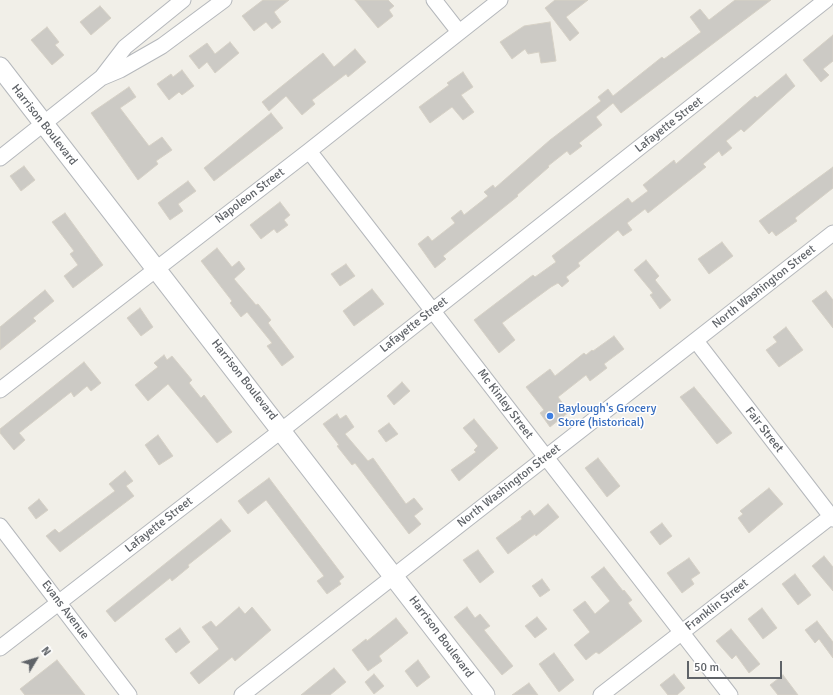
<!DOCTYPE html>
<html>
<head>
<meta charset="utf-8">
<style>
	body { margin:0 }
	#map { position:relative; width:833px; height:695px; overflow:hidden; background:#f1efe8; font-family:Signika,sans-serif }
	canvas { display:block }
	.north { position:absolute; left:16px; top:639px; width:40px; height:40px; -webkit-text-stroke:3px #fff; paint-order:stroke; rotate:52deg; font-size:11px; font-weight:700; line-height:16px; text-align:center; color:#5f6368 }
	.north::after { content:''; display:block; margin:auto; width:14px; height:18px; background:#5f6368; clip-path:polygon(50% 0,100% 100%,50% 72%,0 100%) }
	.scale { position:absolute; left:687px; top:661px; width:95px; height:18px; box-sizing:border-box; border:2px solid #5f6368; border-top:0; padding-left:5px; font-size:12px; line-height:14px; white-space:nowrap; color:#5f6368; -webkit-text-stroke:3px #fff; paint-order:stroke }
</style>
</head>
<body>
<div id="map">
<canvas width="833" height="695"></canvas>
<div class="north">N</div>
<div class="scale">50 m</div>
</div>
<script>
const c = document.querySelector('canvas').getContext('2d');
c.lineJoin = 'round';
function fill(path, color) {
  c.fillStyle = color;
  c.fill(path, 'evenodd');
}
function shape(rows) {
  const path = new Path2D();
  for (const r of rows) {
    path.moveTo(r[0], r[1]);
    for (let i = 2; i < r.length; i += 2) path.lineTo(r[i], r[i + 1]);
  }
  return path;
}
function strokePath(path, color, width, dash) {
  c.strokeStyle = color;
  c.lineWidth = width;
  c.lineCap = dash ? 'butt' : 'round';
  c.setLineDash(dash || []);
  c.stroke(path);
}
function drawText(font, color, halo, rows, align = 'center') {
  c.font = font + ' Signika,sans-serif';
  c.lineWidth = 3;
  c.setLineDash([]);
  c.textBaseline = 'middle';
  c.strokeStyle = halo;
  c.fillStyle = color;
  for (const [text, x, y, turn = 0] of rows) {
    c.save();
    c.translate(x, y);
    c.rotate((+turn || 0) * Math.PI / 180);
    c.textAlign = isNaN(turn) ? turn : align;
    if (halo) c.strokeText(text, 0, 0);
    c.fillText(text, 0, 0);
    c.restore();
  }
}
const building = shape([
	[263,0,289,0,274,12,281,22,272,29,266,22,254,31,242,16,263,0],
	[355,0,388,0,394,6,389,10,393,16,378,28,355,0],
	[555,0,588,0,566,17,579,33,570,41,545,8,555,0],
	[735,0,771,0,621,113,613,103,596,117,602,125,579,143,582,146,570,155,567,151,548,166,549,167,517,195,518,196,443,256,446,259,435,268,418,244,428,236,432,241,455,223,451,218,461,210,464,215,488,196,484,192,493,185,495,188,550,140,601,101,598,97,608,89,613,96,662,57,664,59,701,32,690,17,700,9,709,20,735,0],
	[100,6,111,18,91,35,80,22,100,6],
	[550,22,556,61,541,63,539,52,528,54,525,49,512,59,500,42,524,26,550,22],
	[47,27,59,42,55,45,64,55,52,65,31,40,47,27],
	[833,35,833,61,823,69,829,75,821,82,803,60,833,35],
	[230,42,239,53,215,73,207,62,199,69,189,56,207,43,215,54,230,42],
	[355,49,366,62,348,77,346,74,312,100,315,104,302,115,286,96,269,111,262,102,323,53,334,67,355,49],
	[182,70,194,86,182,95,179,92,169,100,157,84,171,74,173,77,182,70],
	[463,72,473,87,461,95,474,112,463,120,452,107,430,123,419,107,449,85,447,83,463,72],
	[786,74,795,86,744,132,741,129,726,141,732,148,722,156,719,151,703,164,706,167,648,213,645,209,627,223,632,230,623,236,618,230,578,263,580,266,566,277,569,281,562,287,558,283,551,287,502,323,515,340,499,353,474,320,533,275,535,277,556,262,552,256,628,198,632,203,648,191,643,185,674,160,676,164,755,96,757,98,786,74],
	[129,87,136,97,120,108,149,146,162,137,172,150,156,161,158,164,138,180,91,113,129,87],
	[271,113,283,128,214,181,204,168,271,113],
	[24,166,35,180,21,191,10,176,24,166],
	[833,167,833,188,795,218,797,221,776,236,772,231,769,234,759,221,833,167],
	[188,181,196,191,178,204,183,211,170,220,158,203,188,181],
	[280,202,290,215,284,220,288,225,277,233,274,229,261,239,250,225,280,202],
	[65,213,103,265,73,288,64,276,78,265,70,254,74,251,52,222,65,213],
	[722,242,733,256,709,274,698,259,722,242],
	[217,248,232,267,239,261,245,269,234,279,256,305,258,304,271,320,268,323,294,357,282,366,267,346,272,343,247,312,241,317,230,303,232,301,201,261,217,248],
	[646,260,659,276,655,280,671,300,660,309,650,295,653,293,634,270,646,260],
	[346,264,355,276,340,286,331,274,346,264],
	[372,289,384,304,354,326,343,311,372,289],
	[45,290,54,301,33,318,36,321,0,350,0,327,45,290],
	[826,291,833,300,833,328,812,301,826,291],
	[140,308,153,327,141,336,127,318,140,308],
	[786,327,803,350,779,367,766,350,777,342,773,337,786,327],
	[614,336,624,349,604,364,607,368,590,381,586,375,558,397,569,412,550,427,540,413,544,410,526,387,550,369,555,376,584,353,586,355,592,350,593,351,614,336],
	[164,355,167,360,172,356,192,380,189,383,201,398,204,395,232,432,217,443,168,384,148,401,135,385,158,367,154,363,164,355],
	[84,362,101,383,91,391,87,386,74,397,71,392,19,433,25,440,14,450,0,433,0,429,84,362],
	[402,382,410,391,394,405,387,396,402,382],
	[694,387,732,433,717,444,680,397,694,387],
	[337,414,340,419,346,415,354,427,345,434,368,461,373,458,406,504,414,498,423,509,414,516,421,524,409,534,355,463,352,465,337,446,339,445,323,424,337,414],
	[474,419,498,448,459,481,451,470,476,452,474,450,478,446,463,428,474,419],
	[389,423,398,434,386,442,378,431,389,423],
	[158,435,173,456,159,465,145,445,158,435],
	[598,458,620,486,607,497,585,468,598,458],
	[125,471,133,481,126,486,134,496,60,552,46,536,55,529,59,533,115,491,109,484,125,471],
	[269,478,344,577,339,581,341,584,327,594,317,581,324,576,266,500,248,514,238,501,269,478],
	[769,488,783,504,749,533,738,518,743,514,740,511,769,488],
	[39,499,48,510,36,519,28,508,39,499],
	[548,504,559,517,536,536,535,534,508,554,496,538,522,519,521,517,530,510,534,516,548,504],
	[221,519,231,531,188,565,189,567,172,581,170,578,115,622,106,611,221,519],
	[662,523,672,536,660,545,650,532,662,523],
	[478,550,494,572,480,583,463,560,478,550],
	[824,556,833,567,833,591,812,566,824,556],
	[689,558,700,573,691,579,694,584,682,593,667,573,689,558],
	[604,567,623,591,624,590,632,600,628,603,642,621,599,654,596,652,586,660,574,645,590,632,573,610,585,601,595,614,610,601,591,577,604,567],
	[795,574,811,595,798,605,782,584,795,574],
	[542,579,550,590,540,597,532,586,542,579],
	[239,607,245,614,252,607,271,630,235,661,232,657,199,684,190,673,219,649,202,627,211,621,216,627,239,607],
	[467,607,475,618,480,614,490,626,484,630,513,666,502,675,454,617,467,607],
	[762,608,777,628,763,639,748,619,762,608],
	[537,617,547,629,535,638,525,626,537,617],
	[396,618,408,633,379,656,382,661,368,671,352,650,366,639,367,641,396,618],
	[817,621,833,642,833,658,819,639,815,643,805,630,817,621],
	[180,628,190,642,176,653,165,639,180,628],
	[731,629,760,664,749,673,736,655,732,659,716,641,731,629],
	[554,653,574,680,559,692,539,664,554,653],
	[57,660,85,695,25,695,20,689,57,660],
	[418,660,430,677,417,687,405,671,418,660],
	[334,668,346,682,330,695,301,695,334,668],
	[374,674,384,686,374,694,365,682,374,674],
	[674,674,685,688,677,695,668,695,660,685,674,674],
	[783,675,798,695,778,695,770,685,783,675],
	[529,683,538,695,512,695,529,683]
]);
const minor = shape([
	[434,0,459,32],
	[102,77,125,47,183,0],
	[309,151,730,695],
	[0,158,101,78,120,70,162,46,224,0],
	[696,341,833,519],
	[0,390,309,151,500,0],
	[0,526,129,695],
	[0,648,282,430,826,0],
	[242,695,833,233],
	[601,695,833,515]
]);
const tertiary = shape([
	[0,67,485,695]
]);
const markers = [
	[550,416,4,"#3f7fe0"]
];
const streetNames = [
	["Harrison Boulevard",44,125,52],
	["Lafayette Street",669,125,-38],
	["Napoleon Street",250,196,-37],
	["North Washington Street",764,287,-38],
	["Lafayette Street",414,325,-38],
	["Harrison Boulevard",244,380,52],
	["Mc Kinley Street",505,404,53],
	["Fair Street",764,430,52],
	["North Washington Street",509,486,-38],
	["Lafayette Street",159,525,-38],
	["Franklin Street",717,605,-38],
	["Evans Avenue",65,610,53],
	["Harrison Boulevard",441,637,53]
];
const shopNames = [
	["Baylough's Grocery",558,409],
	["Store (historical)",558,423]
];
fill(building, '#cccac5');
strokePath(building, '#d6d1c6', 1);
strokePath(minor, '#b5b8bc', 17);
strokePath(tertiary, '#b5b8bc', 21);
strokePath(minor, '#fff', 15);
strokePath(tertiary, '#fff', 19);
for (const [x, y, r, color] of markers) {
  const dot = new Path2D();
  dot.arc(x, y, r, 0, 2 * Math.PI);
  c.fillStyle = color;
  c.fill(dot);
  strokePath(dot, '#fff', 1.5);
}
drawText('12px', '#5f6368', '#fff', streetNames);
drawText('12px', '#366cbe', '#fff', shopNames, 'left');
</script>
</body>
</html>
